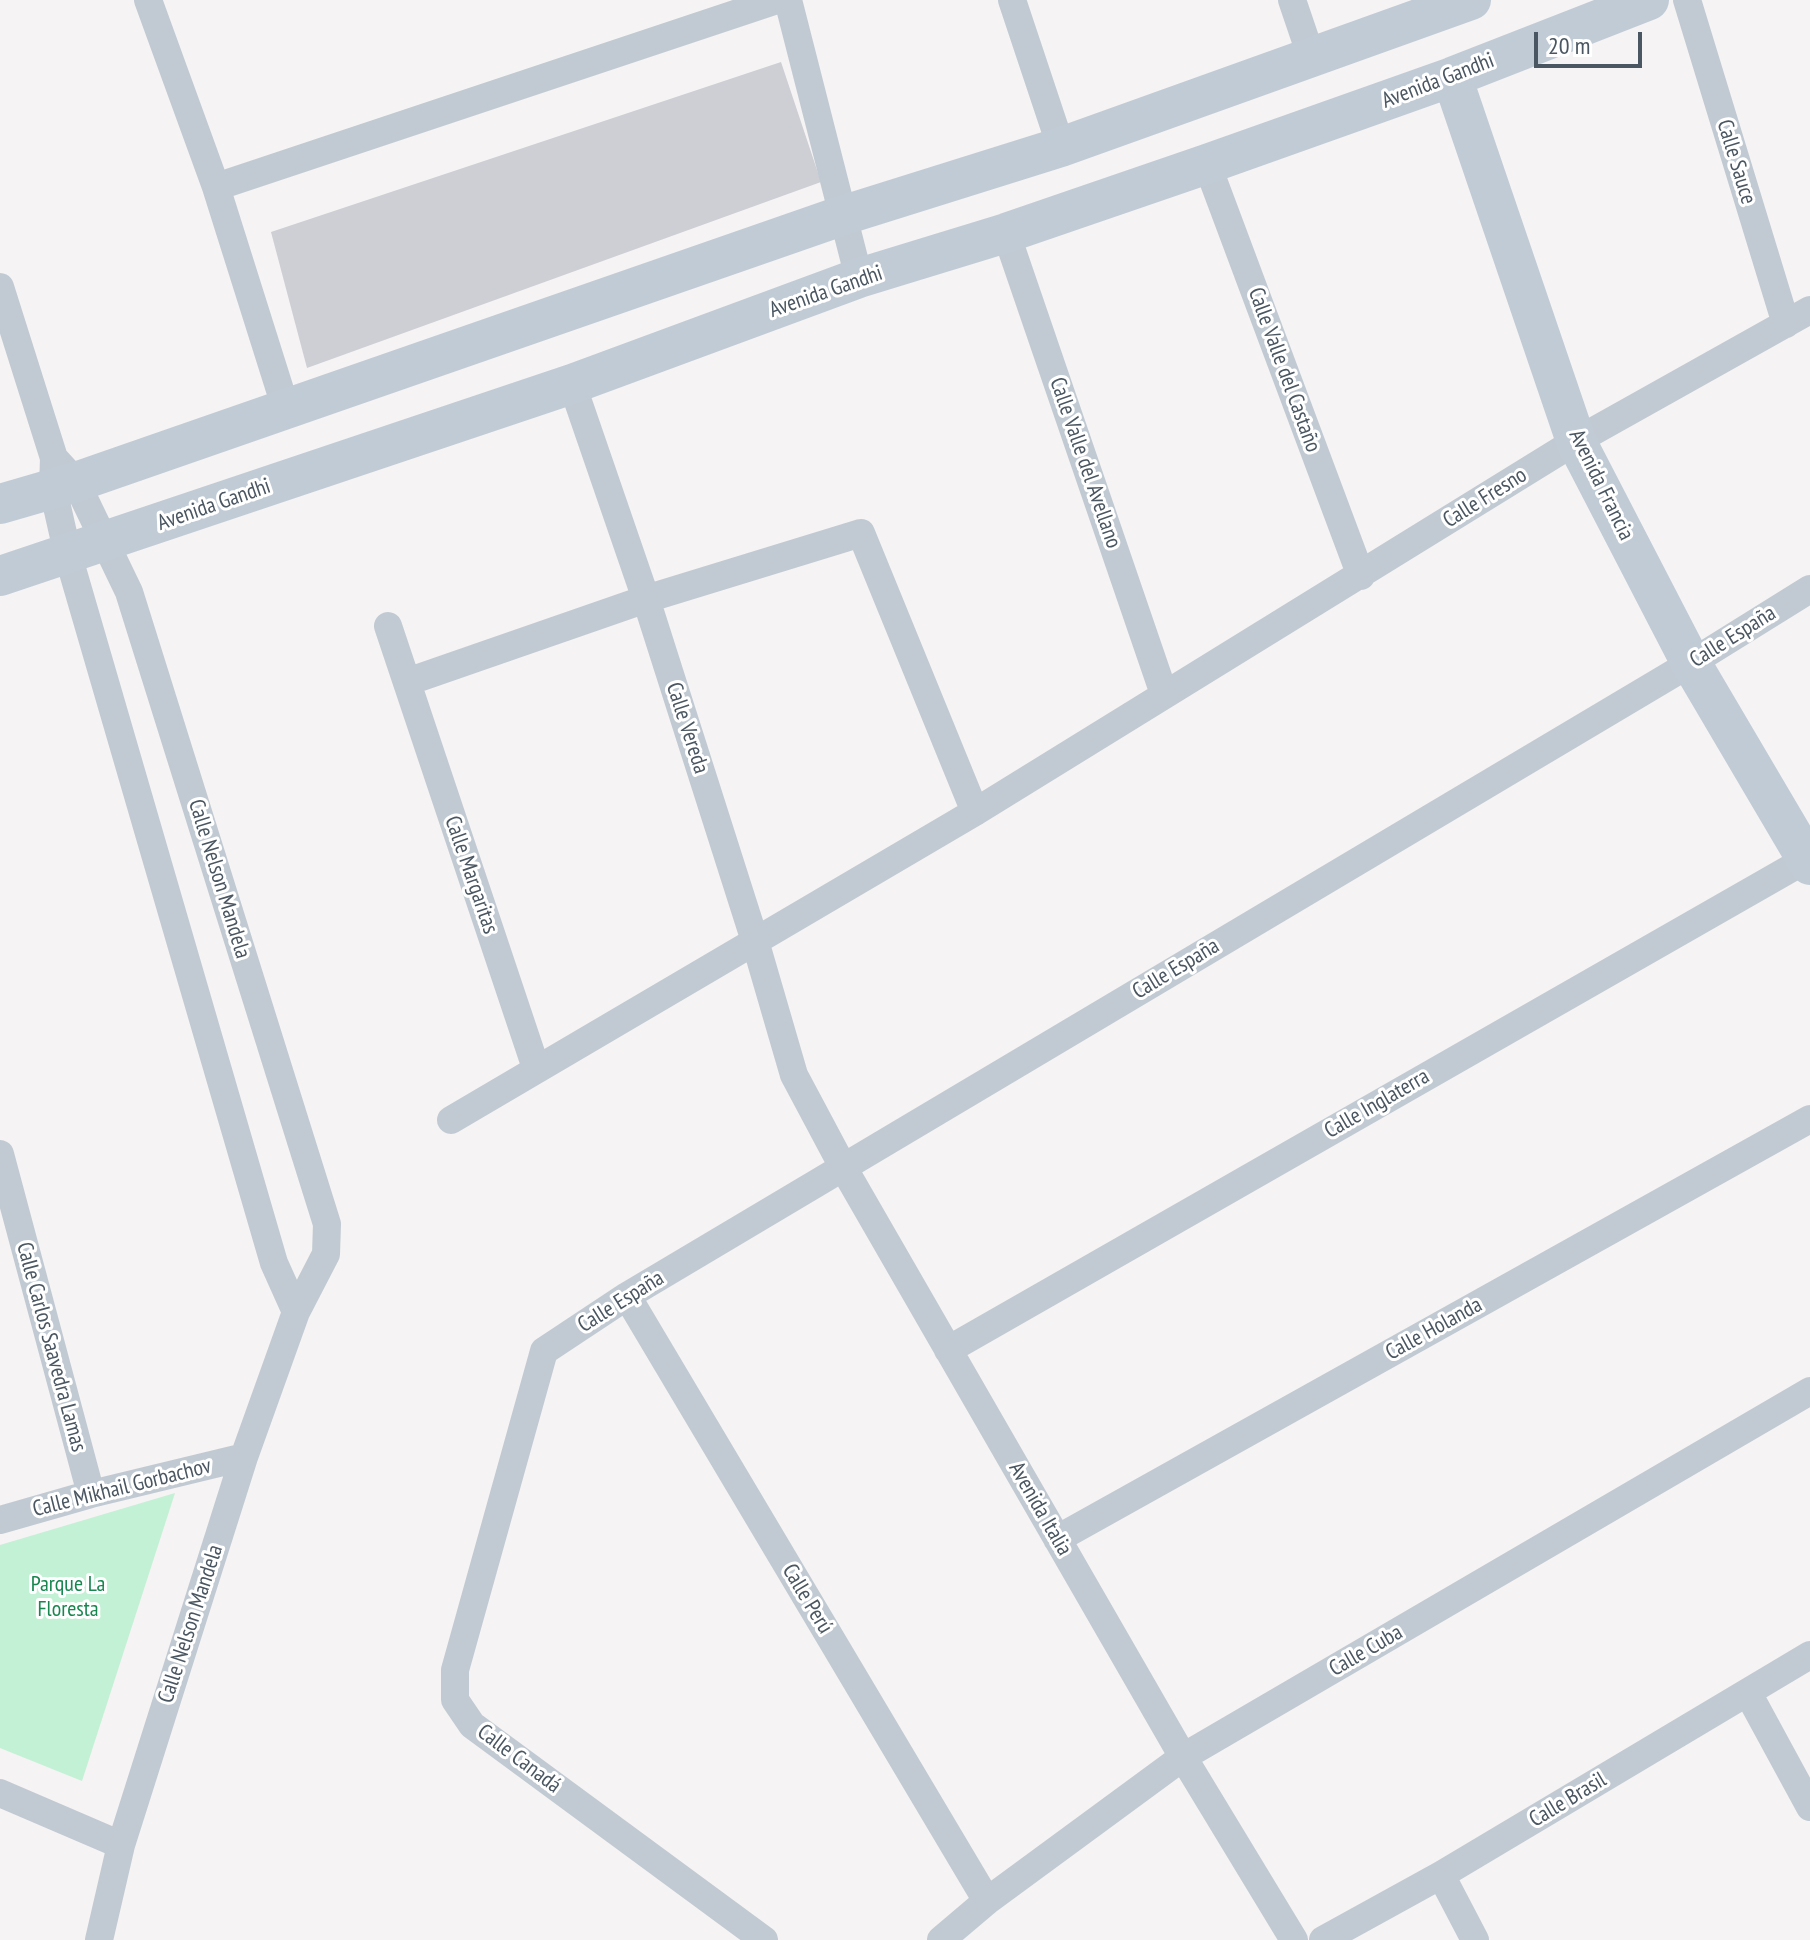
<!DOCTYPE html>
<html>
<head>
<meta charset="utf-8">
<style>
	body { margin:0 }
	#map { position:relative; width:1810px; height:1940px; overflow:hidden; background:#f5f3f3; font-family:"PT Sans Narrow",sans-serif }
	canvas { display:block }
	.scale { position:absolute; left:1534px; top:32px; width:108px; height:36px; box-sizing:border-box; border:4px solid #4a5661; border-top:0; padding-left:10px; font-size:24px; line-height:28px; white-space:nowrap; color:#4a5661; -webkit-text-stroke:6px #fff; paint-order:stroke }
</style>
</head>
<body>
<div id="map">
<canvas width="1810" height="1940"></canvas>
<div class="scale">20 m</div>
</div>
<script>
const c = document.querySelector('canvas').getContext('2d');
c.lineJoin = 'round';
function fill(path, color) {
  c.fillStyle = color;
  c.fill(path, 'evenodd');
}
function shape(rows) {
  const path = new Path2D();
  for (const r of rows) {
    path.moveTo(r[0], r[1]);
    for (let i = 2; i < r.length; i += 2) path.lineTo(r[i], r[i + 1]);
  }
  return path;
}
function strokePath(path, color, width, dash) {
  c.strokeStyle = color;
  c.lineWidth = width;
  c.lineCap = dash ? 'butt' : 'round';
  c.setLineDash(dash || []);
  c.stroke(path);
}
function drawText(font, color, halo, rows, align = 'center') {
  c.font = font + ' "PT Sans Narrow",sans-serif';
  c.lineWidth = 6;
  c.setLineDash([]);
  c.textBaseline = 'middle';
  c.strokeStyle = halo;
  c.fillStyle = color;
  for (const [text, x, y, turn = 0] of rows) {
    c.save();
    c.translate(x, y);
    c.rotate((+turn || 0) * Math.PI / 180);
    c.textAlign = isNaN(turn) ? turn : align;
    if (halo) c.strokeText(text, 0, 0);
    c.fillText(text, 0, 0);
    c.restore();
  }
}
const green = shape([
	[175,1493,82,1781,0,1748,0,1545]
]);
const building = shape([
	[781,62,821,182,307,368,271,232]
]);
const street = shape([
	[148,0,216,187,286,409],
	[788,0,859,278],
	[1012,0,1061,147],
	[1292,0,1312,59],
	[1687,0,1786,324],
	[1207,164,1361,576],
	[216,187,777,0],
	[1006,233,1164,694],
	[0,287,54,458,53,489,68,555,274,1263,296,1312],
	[572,384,646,599,755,941,794,1075,843,1167,1183,1757,1294,1940],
	[54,458,76,482,129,592,327,1224,326,1254,296,1312,244,1457,121,1845,99,1940],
	[388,626,536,1068],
	[407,682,646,599,861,533,975,812],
	[451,1120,975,812,1576,441,1810,310],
	[0,1154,91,1494],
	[627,1296,987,1901],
	[948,1350,1807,859],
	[0,1520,91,1494,244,1457],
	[1057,1539,1810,1119],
	[1748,1693,1810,1807],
	[0,1793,121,1845],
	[1441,1875,1475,1940],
	[764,1940,472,1725,455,1700,455,1670,544,1351,627,1296,1691,663,1810,589],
	[941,1940,987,1901,1183,1757,1810,1391],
	[1323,1940,1441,1875,1810,1655]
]);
const secondary = shape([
	[1452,77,1576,441,1691,663,1810,865],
	[0,504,76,482,841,216,1061,147,1471,0],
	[0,576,572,384,859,278,1006,233,1207,164,1452,77,1649,0]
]);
const streetNames = [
	["Avenida Gandhi",1438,81,-21],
	["Calle Sauce",1736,162,73],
	["Avenida Gandhi",826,292,-19],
	["Calle Valle del Castaño",1284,370,70],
	["Calle Valle del Avellano",1085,463,71],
	["Avenida Francia",1601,485,64],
	["Calle Fresno",1485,498,-32],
	["Avenida Gandhi",214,505,-19],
	["Calle España",1733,637,-32],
	["Calle Vereda",687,728,72],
	["Calle Margaritas",471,875,71],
	["Calle Nelson Mandela",219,879,73],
	["Calle España",1176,969,-31],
	["Calle Inglaterra",1377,1104,-30],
	["Calle España",621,1302,-32],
	["Calle Holanda",1434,1329,-29],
	["Calle Carlos Saavedra Lamas",51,1347,75],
	["Calle Mikhail Gorbachov",122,1488,-14],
	["Avenida Italia",1040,1509,60],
	["Calle Perú",807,1599,59],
	["Calle Nelson Mandela",191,1624,-72],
	["Calle Cuba",1366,1651,-30],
	["Calle Canadá",519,1759,37],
	["Calle Brasil",1568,1800,-31]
];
const parkNames = [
	["Parque La",68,1585],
	["Floresta",68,1610]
];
fill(green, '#c3f1d5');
fill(building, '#cdcfd5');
strokePath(street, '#c1cad2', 28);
strokePath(secondary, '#c1cbd6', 40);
drawText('22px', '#4a5661', '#fff', streetNames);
drawText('22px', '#17864f', '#fff', parkNames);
</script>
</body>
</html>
